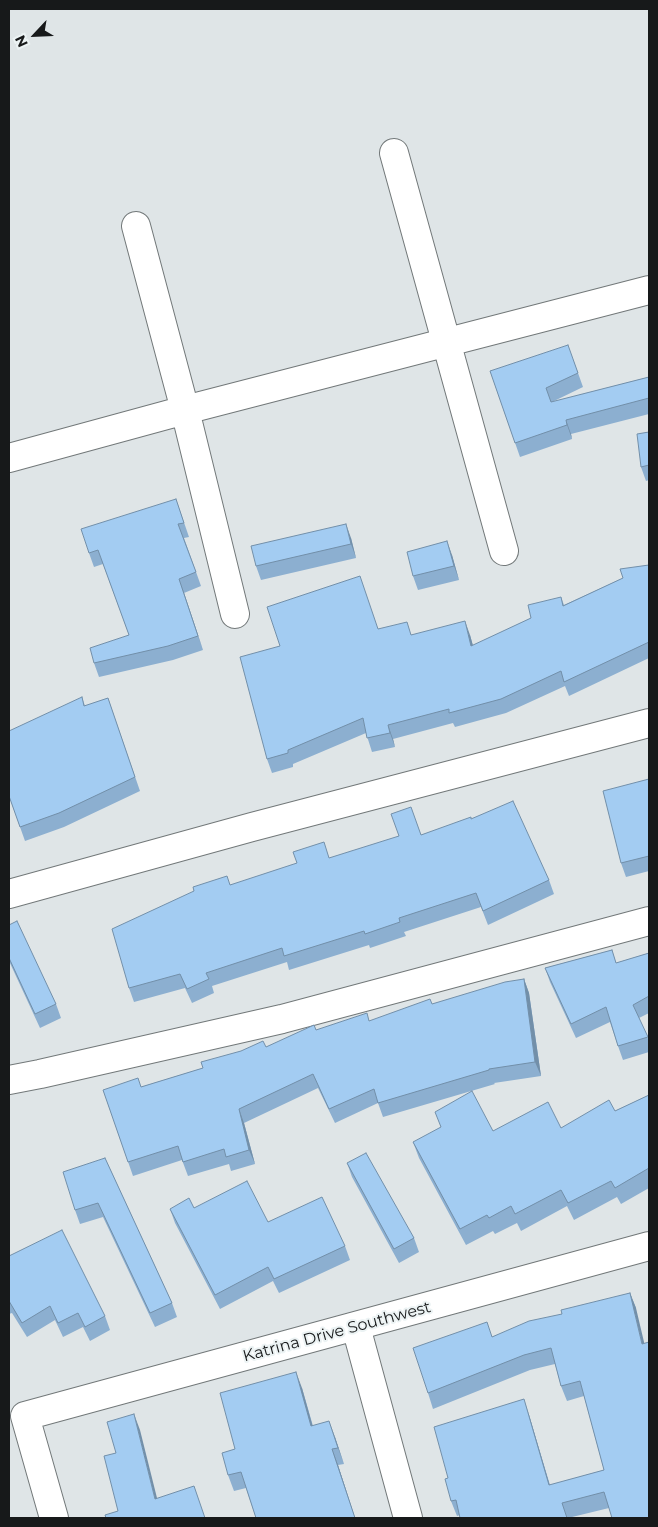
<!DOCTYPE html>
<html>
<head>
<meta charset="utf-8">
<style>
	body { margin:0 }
	#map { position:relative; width:658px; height:1527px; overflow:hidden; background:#dfe5e7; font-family:Montserrat,sans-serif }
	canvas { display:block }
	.frame { position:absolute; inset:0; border:10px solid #17191a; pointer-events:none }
	.north { position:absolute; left:10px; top:10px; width:50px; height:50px; -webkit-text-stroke:4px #ecf3f4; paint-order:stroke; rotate:245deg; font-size:14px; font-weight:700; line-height:20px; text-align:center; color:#17191a }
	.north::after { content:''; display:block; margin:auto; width:18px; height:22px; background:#17191a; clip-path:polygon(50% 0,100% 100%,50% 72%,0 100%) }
</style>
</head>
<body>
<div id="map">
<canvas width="658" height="1527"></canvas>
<div class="frame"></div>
<div class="north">N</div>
</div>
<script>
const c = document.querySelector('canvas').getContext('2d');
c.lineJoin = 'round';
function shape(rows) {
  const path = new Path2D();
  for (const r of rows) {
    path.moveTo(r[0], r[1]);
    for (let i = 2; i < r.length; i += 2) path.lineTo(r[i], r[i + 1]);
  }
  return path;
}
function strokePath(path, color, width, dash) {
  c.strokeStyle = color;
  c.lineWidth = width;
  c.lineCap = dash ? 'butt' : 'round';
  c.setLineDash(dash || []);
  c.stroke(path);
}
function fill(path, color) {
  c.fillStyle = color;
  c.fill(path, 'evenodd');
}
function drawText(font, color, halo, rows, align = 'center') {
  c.font = font + ' Montserrat,sans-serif';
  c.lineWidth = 4;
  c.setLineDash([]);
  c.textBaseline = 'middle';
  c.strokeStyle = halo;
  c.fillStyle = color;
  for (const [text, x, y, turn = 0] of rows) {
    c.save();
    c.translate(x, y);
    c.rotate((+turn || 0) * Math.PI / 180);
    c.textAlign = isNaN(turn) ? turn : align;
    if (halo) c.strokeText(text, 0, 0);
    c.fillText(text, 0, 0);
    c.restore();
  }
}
const minor = shape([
	[394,153,504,551],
	[136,226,185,410,235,614],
	[9,458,185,410,649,290],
	[9,894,252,827,649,723],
	[9,1080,40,1074,282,1019,649,921],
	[356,1327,408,1518],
	[54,1518,25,1416,649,1246]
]);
const wall = shape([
	[573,359,583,387,552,402,649,377,649,414,571,434,572,439,520,457,490,371],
	[649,432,649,480,646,481,641,467],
	[176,499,189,537,184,538,201,586,184,593,203,650,173,660,99,677,94,663,129,635,103,564,94,567,89,553],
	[351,538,356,558,261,580,256,566],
	[452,555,459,580,418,590,413,576],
	[649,565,649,658,569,696,565,686,506,713,455,727,453,723,393,739,395,747,372,752,366,733,293,764,293,767,272,773,267,759,378,629,412,635,470,635,473,646,531,618,561,597,564,605,623,578],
	[82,697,85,706,108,698,140,791,64,827,25,841,9,796],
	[649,779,649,871,626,877,621,863],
	[471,819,549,880,554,894,488,925,481,907,404,932,406,936,370,948,369,945,289,970,287,962,212,986,214,993,192,1003,185,988,134,1002,129,988,230,885,330,858,421,835],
	[9,925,56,1004,61,1018,40,1028,9,961],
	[612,950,616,963,649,953,649,1013,639,1018,649,1041,649,1052,623,1060,618,1046,610,1022,576,1038,550,982,545,968],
	[524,979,529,993,541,1076,494,1083,495,1084,383,1117,378,1103,335,1123,318,1088,244,1123,255,1164,231,1171,229,1164,188,1176,182,1160,133,1176,103,1090,141,1087,203,1068,266,1047,316,1030,370,1021],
	[649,1095,649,1188,621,1204,617,1197,574,1220,567,1206,521,1231,517,1223,495,1234,493,1231,466,1245,419,1158,413,1142,493,1131,561,1128,615,1111],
	[105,1158,172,1303,177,1317,155,1327,103,1217,80,1224,75,1210],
	[347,1163,414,1238,419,1252,399,1263,352,1177],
	[194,1208,268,1222,345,1246,350,1260,279,1293,273,1281,220,1309,175,1223,170,1209],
	[9,1256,105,1316,110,1330,90,1341,83,1327,63,1337,55,1320,27,1337,12,1313,9,1314],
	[630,1293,636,1308,609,1508,568,1518,460,1515,457,1516,451,1501,448,1478,529,1415,550,1485,604,1470,584,1396,567,1401,561,1386,555,1364,530,1370,433,1409,428,1393,492,1337,562,1314],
	[302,1388,313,1426,335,1437,344,1464,338,1465,355,1518,256,1518,246,1488,234,1491,228,1475,235,1449]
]);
const shadedWall = shape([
	[566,420,571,434,572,439,567,425],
	[346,524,351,538,356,558,351,544],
	[447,541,452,555,459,580,454,566],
	[179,579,184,593,203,650,198,636],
	[465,621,470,635,477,660,471,646],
	[388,725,393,739,395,747,390,733],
	[524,979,529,993,541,1076,535,1062],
	[239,1109,244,1123,255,1164,249,1150],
	[630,1293,636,1308,648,1359,642,1344],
	[296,1372,302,1388,317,1442,311,1426],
	[524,1399,529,1415,554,1500,549,1485],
	[134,1414,140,1430,161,1514,155,1499],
	[329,1421,335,1437,344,1464,338,1448],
	[332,1449,338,1465,355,1518]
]);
const building = shape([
	[568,345,578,373,546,388,551,402,649,377,649,398,566,420,567,425,515,443,490,371,568,345],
	[649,432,649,465,641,467,637,434,649,432],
	[176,499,184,523,178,524,196,572,179,579,198,636,168,646,94,663,90,648,129,635,98,550,89,553,81,529,176,499],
	[346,524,351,544,256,566,251,546,346,524],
	[447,541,454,566,413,576,407,552,447,541],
	[649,565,649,642,564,682,561,671,501,699,449,713,449,709,388,725,390,733,367,738,363,718,288,750,288,753,267,759,240,657,280,646,267,607,360,576,378,629,407,622,411,635,465,621,471,646,531,618,528,605,561,597,563,606,623,578,620,569,649,565],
	[82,697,84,706,108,698,135,777,59,813,20,827,9,796,9,731,82,697],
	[649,779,649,856,621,863,603,791,649,779],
	[513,801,549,880,483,911,476,893,399,918,400,922,365,934,364,931,284,956,282,948,206,973,209,979,187,989,180,974,129,988,112,929,194,891,193,887,227,876,230,885,297,863,293,852,324,842,329,858,399,836,391,814,411,807,421,835,471,817,471,819,513,801],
	[17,921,56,1004,35,1014,9,958,9,925,17,921],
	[612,950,616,963,649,953,649,996,633,1005,648,1037,618,1046,606,1007,571,1024,545,968,612,950],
	[524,979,535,1062,489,1069,489,1070,378,1103,374,1089,329,1109,313,1074,239,1109,249,1150,226,1157,224,1149,183,1162,178,1146,128,1162,103,1090,138,1078,141,1087,203,1068,201,1062,241,1051,263,1041,266,1047,314,1025,316,1030,367,1013,369,1021,430,999,432,1004,505,982,524,979],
	[472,1091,493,1131,548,1102,561,1128,609,1100,615,1111,649,1095,649,1168,615,1188,611,1181,568,1203,561,1190,515,1214,511,1206,489,1218,487,1215,460,1229,413,1142,441,1127,435,1112,472,1091],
	[366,1153,414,1238,394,1249,347,1163,366,1153],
	[105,1158,172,1303,150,1313,98,1203,75,1210,63,1172,105,1158],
	[247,1181,268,1222,322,1197,345,1246,274,1279,268,1267,215,1295,170,1209,189,1198,194,1208,247,1181],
	[62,1230,105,1316,85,1327,78,1313,58,1323,50,1306,22,1323,9,1301,9,1256,62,1230],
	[630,1293,642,1344,649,1342,649,1518,612,1518,604,1492,562,1503,567,1518,460,1518,456,1500,451,1501,445,1479,448,1478,434,1427,524,1399,549,1485,604,1470,580,1381,561,1386,551,1348,524,1355,428,1393,413,1348,487,1322,492,1337,529,1321,562,1314,561,1310,630,1293],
	[296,1372,311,1426,329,1421,338,1448,332,1449,355,1518,256,1518,241,1472,228,1475,222,1453,235,1449,220,1393,296,1372],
	[134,1414,155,1499,194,1486,205,1518,106,1518,105,1515,118,1511,104,1456,116,1453,107,1422,134,1414]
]);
const streetNames = [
	["Katrina Drive Southwest",337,1332,-15]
];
strokePath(minor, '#727879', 30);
strokePath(minor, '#fff', 28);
fill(wall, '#8cafd0');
fill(shadedWall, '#728fa9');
fill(building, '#a3ccf2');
strokePath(building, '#728fa9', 1);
drawText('16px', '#17191a', '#ecf3f4', streetNames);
</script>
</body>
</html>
